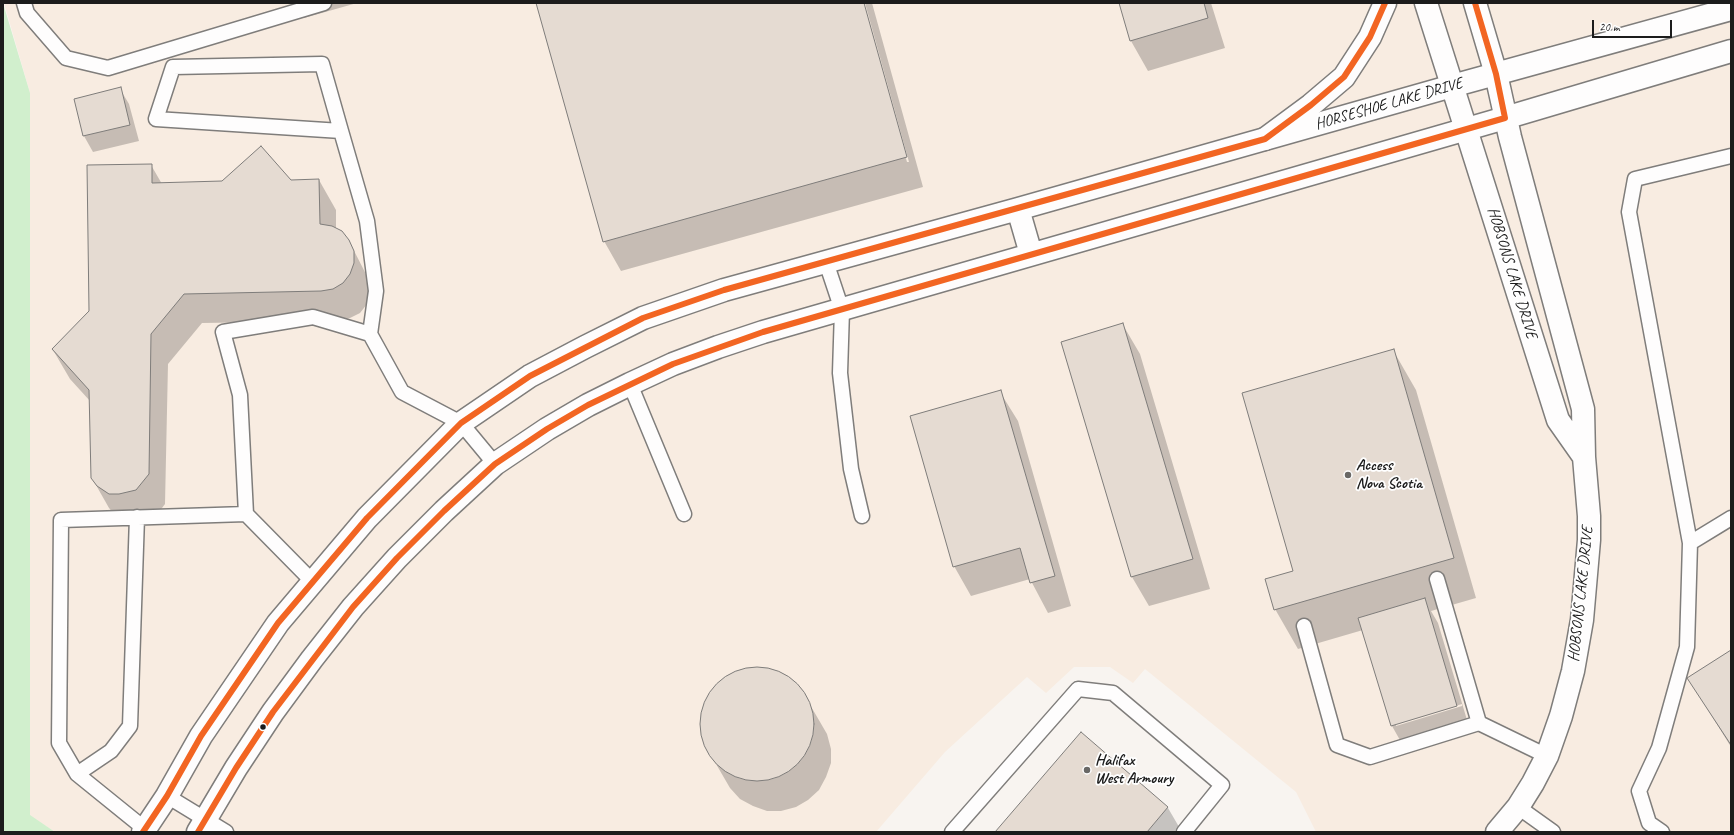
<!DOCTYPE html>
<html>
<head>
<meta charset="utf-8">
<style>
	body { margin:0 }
	#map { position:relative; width:1734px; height:835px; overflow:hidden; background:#f8f4f0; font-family:Caveat,sans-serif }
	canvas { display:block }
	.frame { position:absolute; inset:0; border:4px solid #1c1c1c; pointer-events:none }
	.scale { position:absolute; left:1592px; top:20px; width:80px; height:18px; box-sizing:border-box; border:2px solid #1c1c1c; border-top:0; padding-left:5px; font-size:12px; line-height:14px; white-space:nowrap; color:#1c1c1c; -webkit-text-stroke:3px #fff; paint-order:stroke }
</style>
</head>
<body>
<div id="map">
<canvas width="1734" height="835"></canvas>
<div class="frame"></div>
<div class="scale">20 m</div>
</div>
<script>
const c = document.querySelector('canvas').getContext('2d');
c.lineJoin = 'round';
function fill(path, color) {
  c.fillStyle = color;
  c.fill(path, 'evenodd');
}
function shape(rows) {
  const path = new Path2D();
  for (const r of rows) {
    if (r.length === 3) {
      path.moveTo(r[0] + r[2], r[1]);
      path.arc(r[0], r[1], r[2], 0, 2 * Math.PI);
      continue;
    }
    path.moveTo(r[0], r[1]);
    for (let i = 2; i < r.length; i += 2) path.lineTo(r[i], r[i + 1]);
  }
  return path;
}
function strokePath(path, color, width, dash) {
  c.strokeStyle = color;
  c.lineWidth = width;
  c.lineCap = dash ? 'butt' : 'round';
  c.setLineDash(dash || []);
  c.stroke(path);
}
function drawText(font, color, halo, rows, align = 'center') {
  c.font = font + ' Caveat,sans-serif';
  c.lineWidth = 3.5;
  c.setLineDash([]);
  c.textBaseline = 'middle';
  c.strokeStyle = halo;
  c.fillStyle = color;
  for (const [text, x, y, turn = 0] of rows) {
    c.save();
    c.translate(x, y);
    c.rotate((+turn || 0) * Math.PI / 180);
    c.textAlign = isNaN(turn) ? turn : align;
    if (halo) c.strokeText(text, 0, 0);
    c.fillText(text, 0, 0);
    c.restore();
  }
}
const built = shape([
	[4,3,1731,3,1731,832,1316,832,1296,792,1145,669,1133,683,1110,667,1074,667,1046,693,1027,677,945,752,876,832,55,832,30,816,30,93]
]);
const green = shape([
	[3,3,30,93,30,815,55,832,3,832]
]);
const shadow = shape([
	[295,3,357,3,304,18],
	[537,3,863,3,907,162,909,162,865,3,872,3,923,187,621,271,604,241],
	[1120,3,1211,3,1225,48,1148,71,1131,41],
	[120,89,129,104,139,141,93,152,84,136,75,100],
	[151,165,162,184,319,180,336,210,336,229,349,241,370,282,370,293,367,304,360,313,350,318,339,321,202,323,168,364,165,504,153,520,115,515,109,508,92,478,90,401,70,379,53,350,90,311],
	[1123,325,1140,354,1210,589,1149,606,1132,577,1062,342],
	[1393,350,1416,390,1476,598,1431,611,1438,623,1470,730,1405,749,1392,726,1363,630,1298,649,1275,609,1294,572],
	[1462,704,1462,706,1396,726,1396,724],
	[1000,392,1018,421,1071,606,1048,613,1030,579,971,596,954,566],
	[1731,651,1731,747,1689,679],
	[751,668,766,669,780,672,792,680,802,691,827,734,831,749,831,763,826,777,819,790,808,800,796,807,781,811,767,811,753,806,740,799,730,788,705,745,702,730,702,716,706,702,713,689,724,679,736,672],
	[1081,734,1168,808,1182,832,997,832]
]);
const building = shape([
	[536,3,864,3,907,157,603,242,536,3],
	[1119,3,1204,3,1208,18,1130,41,1119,3],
	[121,87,130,125,83,136,74,99,121,87],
	[261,146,291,180,319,179,320,224,332,226,342,231,349,240,354,251,354,263,350,274,343,283,333,289,321,291,184,294,151,334,149,474,136,490,119,494,109,494,97,486,91,478,89,390,52,349,89,311,87,165,152,164,152,183,222,181,261,146],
	[1123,323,1193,559,1131,577,1061,342,1123,323],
	[1394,349,1454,558,1274,610,1265,579,1293,571,1242,393,1394,349],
	[1001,390,1055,576,1030,583,1020,548,953,567,910,416,1001,390],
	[1425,598,1457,706,1391,726,1358,618,1425,598],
	[1731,650,1731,745,1687,678,1731,650],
	[757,724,57],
	[1081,732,1168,807,1147,832,995,832,1081,732]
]);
const service = shape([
	[24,3,27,13,66,58,108,68,324,3],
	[341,131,156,119,173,67,322,64,341,131,367,221,376,291,370,334,402,392,461,423,495,464],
	[826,262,842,310,840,373,851,469,862,516],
	[630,384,684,514],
	[1690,543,1629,212,1635,179,1731,156],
	[1437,579,1479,723],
	[313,582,246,514,240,395,223,332,313,317,370,334],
	[1304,626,1337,745,1370,757,1479,723,1547,756],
	[77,774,111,751,130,726,137,517],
	[167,796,226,832],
	[1518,807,1553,832],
	[145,829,77,774,59,743,61,520,246,514],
	[952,832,1078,689,1113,693,1222,785,1184,832],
	[1662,832,1649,823,1639,791,1659,748,1687,647,1690,543,1731,518]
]);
const minor = shape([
	[1018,209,1031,254],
	[143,832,167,796,201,736,278,623,367,518,461,423,530,376,585,347,643,318,724,290,1018,209,1452,86,1731,9],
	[198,832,236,768,273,712,312,659,353,607,397,558,444,511,495,464,547,429,588,405,630,384,673,364,718,347,763,332,1505,118,1731,51]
]);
const tertiary = shape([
	[1426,3,1558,420,1584,457],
	[1475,3,1496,74,1510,137,1583,409,1584,457,1589,516,1589,540,1582,620,1573,671,1561,716,1547,756,1533,783,1518,807,1497,832],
	[1265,139,1311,105,1344,77,1370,37,1385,3]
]);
const bus1 = shape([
	[143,832,167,796,201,736,278,623,367,518,461,423,530,376,643,318,724,290,1265,139,1311,105,1344,77,1370,37,1385,3],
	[198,832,236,768,273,712,353,607,397,558,444,511,495,464,547,429,588,405,673,364,763,332,1505,118,1496,74,1475,3]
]);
const markers = [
	[1348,475,4,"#696866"],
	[263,727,3.5,"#1c1c1c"],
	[1087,770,4,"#696866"]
];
const streetNames = [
	["HORSESHOE LAKE DRIVE",1389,104,-16],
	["HOBSONS LAKE DRIVE",1512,273,73],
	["HOBSONS LAKE DRIVE",1581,594,-84]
];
const poiNames = [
	["Access",1356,466],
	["Nova Scotia",1356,484],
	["Halifax",1095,761],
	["West Armoury",1095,779]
];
fill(built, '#f8ece1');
fill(green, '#d1efcd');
fill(shadow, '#0003');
fill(building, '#e5dbd2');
strokePath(building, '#7f7d7b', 1);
strokePath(service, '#7f7d7b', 17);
strokePath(minor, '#7f7d7b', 25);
strokePath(tertiary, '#7f7d7b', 25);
strokePath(service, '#fefdfd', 14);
strokePath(minor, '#fefdfd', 22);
strokePath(tertiary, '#fefdfd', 22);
strokePath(bus1, '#f26522', 6);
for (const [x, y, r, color] of markers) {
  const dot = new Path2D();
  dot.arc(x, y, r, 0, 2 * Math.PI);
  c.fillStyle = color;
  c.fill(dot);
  strokePath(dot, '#fff', 1.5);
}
drawText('16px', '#1c1c1c', '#fff', streetNames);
drawText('bold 16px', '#1c1c1c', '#fff', poiNames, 'left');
</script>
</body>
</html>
